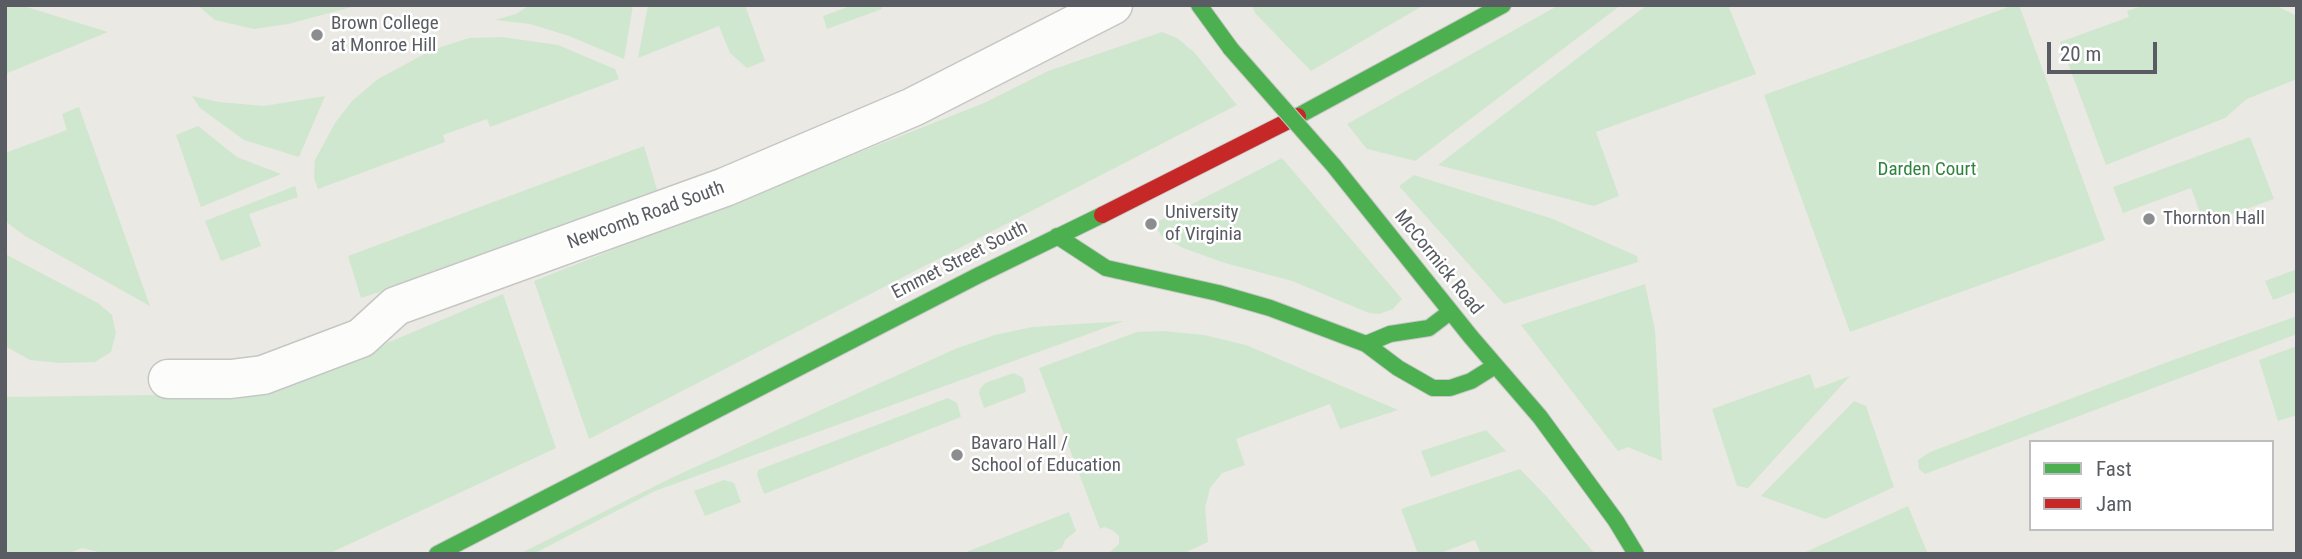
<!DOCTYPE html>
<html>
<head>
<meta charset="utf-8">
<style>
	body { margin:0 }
	#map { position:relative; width:2302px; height:559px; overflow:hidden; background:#eae9e3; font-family:"Roboto Condensed",sans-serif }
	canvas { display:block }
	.frame { position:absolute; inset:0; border:7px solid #595c62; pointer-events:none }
	.legend { position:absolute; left:2029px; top:440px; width:245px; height:91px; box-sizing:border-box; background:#fff; border:2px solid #bdbec0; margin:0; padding:9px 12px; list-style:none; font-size:21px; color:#595c62 }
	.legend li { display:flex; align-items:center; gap:14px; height:35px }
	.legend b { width:35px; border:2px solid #bdbec0 }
	.scale { position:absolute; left:2047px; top:42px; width:110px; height:32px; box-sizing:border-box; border:4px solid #595c62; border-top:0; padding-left:9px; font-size:21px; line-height:24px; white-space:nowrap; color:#595c62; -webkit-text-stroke:5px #fff; paint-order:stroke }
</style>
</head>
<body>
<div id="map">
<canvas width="2302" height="559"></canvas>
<div class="frame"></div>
<ul class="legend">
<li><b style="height:9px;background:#4caf50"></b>Fast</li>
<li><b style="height:9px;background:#c62828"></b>Jam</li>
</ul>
<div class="scale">20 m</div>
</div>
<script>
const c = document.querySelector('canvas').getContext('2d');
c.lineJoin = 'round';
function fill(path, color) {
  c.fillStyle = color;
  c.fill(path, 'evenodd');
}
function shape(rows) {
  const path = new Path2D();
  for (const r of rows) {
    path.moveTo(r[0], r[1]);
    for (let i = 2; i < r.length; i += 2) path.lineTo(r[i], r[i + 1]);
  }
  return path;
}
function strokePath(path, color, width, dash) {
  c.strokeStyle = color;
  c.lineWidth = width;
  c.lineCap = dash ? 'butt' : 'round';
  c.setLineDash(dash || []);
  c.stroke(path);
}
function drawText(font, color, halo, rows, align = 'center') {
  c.font = font + ' "Roboto Condensed",sans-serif';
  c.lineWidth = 5;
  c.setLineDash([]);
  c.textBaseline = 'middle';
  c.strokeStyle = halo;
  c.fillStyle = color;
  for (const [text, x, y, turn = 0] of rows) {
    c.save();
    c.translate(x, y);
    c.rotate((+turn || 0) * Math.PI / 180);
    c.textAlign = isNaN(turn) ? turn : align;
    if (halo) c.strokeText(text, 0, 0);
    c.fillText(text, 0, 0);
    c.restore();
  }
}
const green = shape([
	[5,5,20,5,108,32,5,74],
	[197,5,359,5,288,24,254,29,215,20],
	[530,5,633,5,624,59,569,36,530,24,495,20,516,14],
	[648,5,745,5,765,61,747,68,730,53,719,26,638,58],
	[853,5,880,5,882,9,827,29,823,16],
	[1252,5,1424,5,1311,71,1255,13],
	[1559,5,1621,5,1415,161,1367,149,1347,124],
	[1647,5,1728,5,1756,74,1596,132,1619,196,1594,206,1438,165],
	[2014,5,2019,5,2105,240,1850,332,1764,95],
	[2145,5,2275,5,2297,16,2297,79,2247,99,2225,118,2106,165,2060,42,2129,17,2127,11],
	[1162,32,1177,38,1194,52,1237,105,589,439,534,281,984,103,1048,71],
	[502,37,558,45,615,69,619,79,490,127,487,119,443,135,445,142,318,189,314,178,315,160,335,123,352,101,378,79,432,50,469,38],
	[192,96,219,102,264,106,325,96,299,157,244,140,200,108],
	[79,107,150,306,25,236,5,221,5,153,67,130,62,114],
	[198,126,237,157,281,174,201,207,176,135],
	[2250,137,2274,199,2204,224,2191,188,2123,213,2113,187],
	[644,146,659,196,502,252,361,298,348,256],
	[1282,158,1402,299,1393,309,1379,314,1369,313,1292,281,1225,263,1183,248,1162,236,1153,224],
	[1414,175,1553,219,1637,256,1638,262,1504,304,1399,186],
	[295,186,298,197,249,214,261,246,221,261,205,221],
	[5,254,98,303,112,315,116,333,111,352,95,362,60,363,30,360,5,346],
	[2297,269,2297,291,2273,300,2265,281],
	[1645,284,1655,330,1662,461,1628,447,1618,451,1521,325],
	[503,294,556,448,328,554,107,554,82,548,66,554,5,554,5,397,224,394,309,376],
	[2297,316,2297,334,1925,474,1919,469,1918,460,1930,452,2165,363],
	[1124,321,655,491,533,554,519,554,669,479,955,349,995,335,1032,327],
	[1163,331,1204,335,1246,345,1398,410,1340,429,1330,404,1236,439,1245,465,1222,473,1210,488,1205,508,1208,542,1182,554,1108,554,1119,544,1119,536,1112,530,1104,527,1100,529,1039,368,1137,332],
	[2297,346,2297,415,2278,421,2259,360],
	[1014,373,1023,378,1026,392,984,408,979,393,980,389,985,383],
	[1810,374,1815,389,1850,376,1748,488,1737,486,1712,409],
	[948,398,957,403,961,417,764,494,757,475,758,470],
	[1854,401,1866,406,1894,487,1825,519,1761,496],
	[1486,430,1506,451,1431,477,1421,451],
	[1520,469,1548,498,1595,554,1481,554,1475,540,1438,554,1418,554,1401,509],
	[724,480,734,483,741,502,705,516,694,491],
	[1908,506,1928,554,1801,554],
	[1069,512,1076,531,1065,540,1062,548,1047,554,961,554]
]);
const street = shape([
	[168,379,231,379,263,375,361,338,396,306,725,187,913,107,1113,5]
]);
const fast = shape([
	[1199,5,1231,49],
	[1298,116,1503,5],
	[1334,166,1471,337,1540,417,1616,521,1636,554],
	[1057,236,1106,268,1218,293,1270,308,1366,344,1398,368,1433,388,1450,388,1471,381,1495,366],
	[1366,344,1390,334,1429,328,1450,312],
	[437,554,977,276,1102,215]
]);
const jam = shape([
	[1102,215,1298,116]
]);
const fastBridge = shape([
	[1231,49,1334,166]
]);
const markers = [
	[317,35,7,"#8c8d8f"],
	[2149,219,7,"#8c8d8f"],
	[1151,224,7,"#8c8d8f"],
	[957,455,7,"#8c8d8f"]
];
const poiNames = [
	["Brown College",331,24],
	["at Monroe Hill",331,46],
	["University",1165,213],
	["of Virginia",1165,235],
	["Thornton Hall",2163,219],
	["Bavaro Hall /",971,444],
	["School of Education",971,466]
];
const parkNames = [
	["Darden Court",1927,170]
];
const streetNames = [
	["Newcomb Road South",646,216,-20],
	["Emmet Street South",960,261,-27],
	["McCormick Road",1438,263,51]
];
fill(green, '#d0e7cf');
strokePath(street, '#c6c7c5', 41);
strokePath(fast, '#c7c8c7', 18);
strokePath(jam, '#c7c8c7', 18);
strokePath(street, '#fcfcfb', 38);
strokePath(fast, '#4caf50', 16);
strokePath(jam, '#c62828', 16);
strokePath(fastBridge, '#c7c8c7', 18, []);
strokePath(fastBridge, '#4caf50', 16);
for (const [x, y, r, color] of markers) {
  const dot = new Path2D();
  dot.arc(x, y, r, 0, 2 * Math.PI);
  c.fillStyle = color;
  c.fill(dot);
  strokePath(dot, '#fff', 2.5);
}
drawText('19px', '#595c62', '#fff', poiNames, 'left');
drawText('19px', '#2f833c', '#fff', parkNames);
drawText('19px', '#595c62', '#fff', streetNames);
</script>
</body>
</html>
